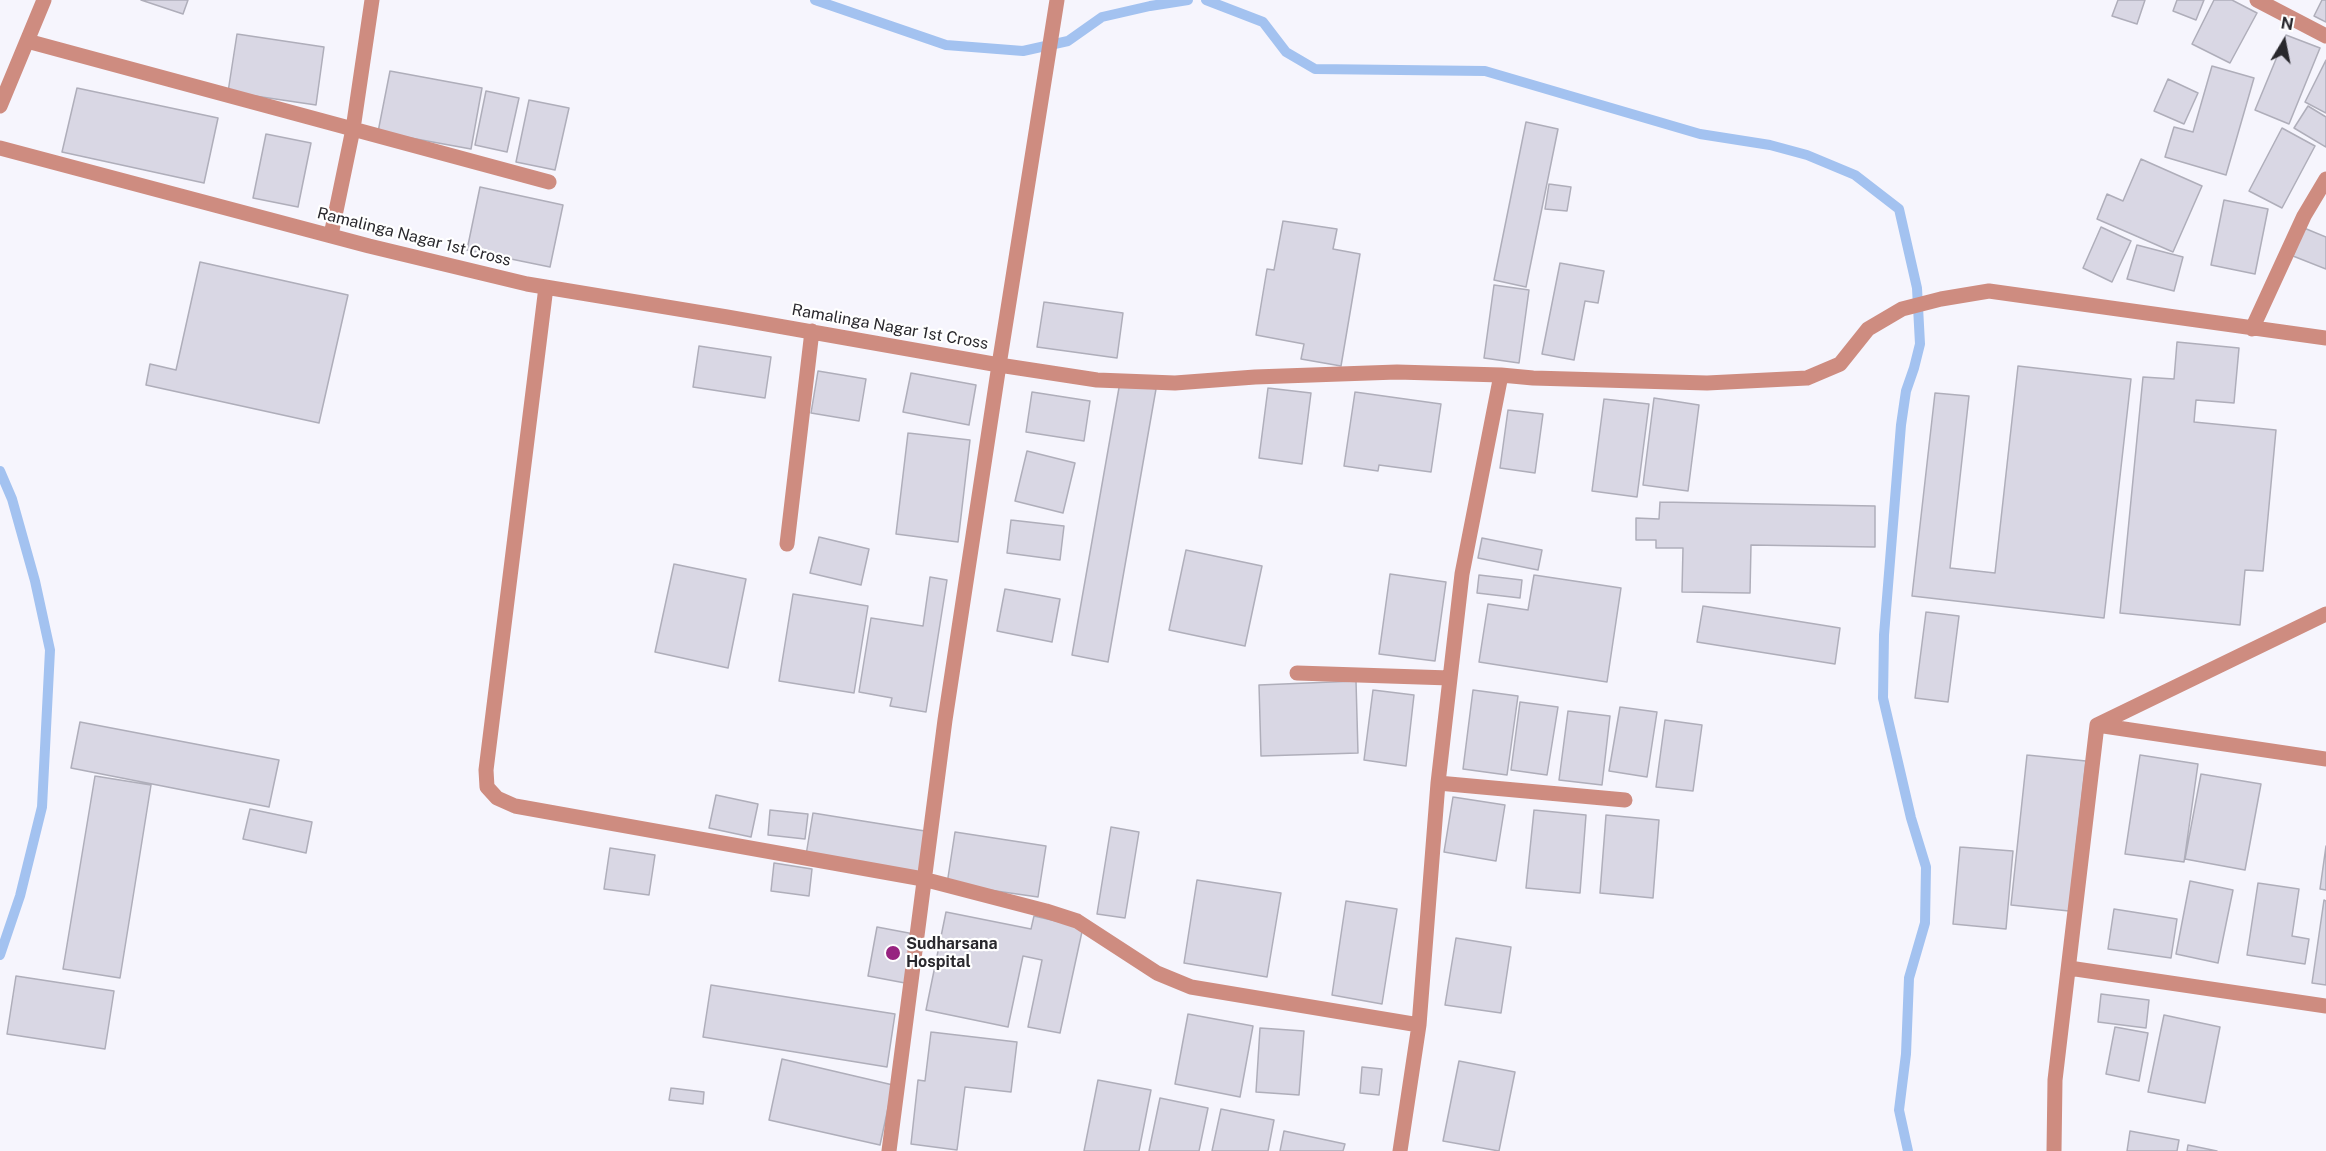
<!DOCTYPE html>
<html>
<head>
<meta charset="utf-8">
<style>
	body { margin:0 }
	#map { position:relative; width:2326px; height:1151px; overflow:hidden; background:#f6f5fd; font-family:"Public Sans",sans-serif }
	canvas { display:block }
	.north { position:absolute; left:2254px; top:12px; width:60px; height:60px; -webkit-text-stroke:4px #fff; paint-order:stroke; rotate:10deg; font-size:16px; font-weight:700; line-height:24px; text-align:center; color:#29282d }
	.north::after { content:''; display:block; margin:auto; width:21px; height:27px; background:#29282d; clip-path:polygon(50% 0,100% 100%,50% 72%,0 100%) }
</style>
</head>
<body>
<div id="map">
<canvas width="2326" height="1151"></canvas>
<div class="north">N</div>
</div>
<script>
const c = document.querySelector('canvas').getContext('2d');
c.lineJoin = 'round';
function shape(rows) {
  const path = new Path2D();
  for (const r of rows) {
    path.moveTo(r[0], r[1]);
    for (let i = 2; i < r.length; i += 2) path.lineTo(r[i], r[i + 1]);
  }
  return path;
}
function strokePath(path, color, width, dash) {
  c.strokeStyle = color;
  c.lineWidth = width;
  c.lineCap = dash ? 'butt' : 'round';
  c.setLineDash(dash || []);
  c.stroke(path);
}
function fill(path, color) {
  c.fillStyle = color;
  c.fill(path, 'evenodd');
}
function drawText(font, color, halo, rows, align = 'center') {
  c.font = font + ' "Public Sans",sans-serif';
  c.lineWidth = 4.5;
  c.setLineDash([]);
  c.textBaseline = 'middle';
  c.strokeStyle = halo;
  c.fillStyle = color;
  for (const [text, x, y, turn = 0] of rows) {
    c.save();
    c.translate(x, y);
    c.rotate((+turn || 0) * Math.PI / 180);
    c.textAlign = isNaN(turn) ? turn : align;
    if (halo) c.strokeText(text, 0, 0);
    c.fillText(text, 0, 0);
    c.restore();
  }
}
const stream = shape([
	[815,0,946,45,1023,51,1068,41,1102,17,1150,6,1188,0],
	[1206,0,1263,22,1286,52,1315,69,1485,71,1700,134,1770,145,1807,155,1855,175,1899,209,1917,288,1920,344,1914,368,1906,391,1901,425,1884,635,1883,698,1911,818,1926,867,1925,923,1909,978,1906,1054,1899,1110,1908,1151],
	[0,471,12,499,35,581,50,650,42,807,20,896,0,955]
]);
const building = shape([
	[141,0,188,0,183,14,141,0],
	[2118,0,2145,0,2137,24,2112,16,2118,0],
	[2177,0,2204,0,2196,20,2173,11,2177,0],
	[2214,0,2232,0,2257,13,2230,63,2192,44,2214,0],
	[2322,0,2326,0,2326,22,2314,16,2322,0],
	[237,34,324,47,316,105,228,92,237,34],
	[2286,35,2320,48,2289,124,2255,110,2286,35],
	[2326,60,2326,113,2305,102,2326,60],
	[2212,66,2254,78,2226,175,2165,157,2174,127,2193,132,2212,66],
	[390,71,482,88,471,149,378,132,390,71],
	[2168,79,2198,93,2184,124,2154,111,2168,79],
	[77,88,218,118,204,183,62,152,77,88],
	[486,91,519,98,507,152,475,145,486,91],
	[529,100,569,108,555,170,516,162,529,100],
	[2308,106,2326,117,2326,147,2294,128,2308,106],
	[1526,122,1558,129,1526,287,1494,280,1526,122],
	[2282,128,2315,146,2282,208,2249,191,2282,128],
	[266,134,311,143,298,207,253,198,266,134],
	[2141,159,2202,186,2173,252,2097,219,2107,194,2123,201,2141,159],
	[1549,184,1571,187,1567,211,1545,209,1549,184],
	[480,187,563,205,550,267,467,250,480,187],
	[2224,200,2268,209,2255,274,2211,265,2224,200],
	[1283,221,1337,229,1333,249,1360,254,1341,366,1301,359,1304,344,1256,335,1267,269,1274,270,1283,221],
	[2101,227,2131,241,2112,282,2083,268,2101,227],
	[2304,228,2326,237,2326,269,2293,256,2304,228],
	[2137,245,2183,257,2174,291,2127,279,2137,245],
	[200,262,348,295,319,423,146,385,150,364,176,370,200,262],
	[1560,263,1604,271,1598,303,1585,301,1574,360,1542,354,1560,263],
	[1494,285,1529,290,1519,363,1484,358,1494,285],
	[1044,302,1123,313,1117,358,1037,347,1044,302],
	[2177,342,2239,348,2234,403,2196,400,2194,422,2276,430,2263,571,2245,570,2240,625,2120,613,2143,377,2174,379,2177,342],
	[699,346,771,357,765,398,693,387,699,346],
	[2018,366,2131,379,2104,618,1912,596,1935,393,1969,396,1950,568,1995,573,2018,366],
	[818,371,866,379,859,421,811,413,818,371],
	[911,373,976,385,969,425,903,412,911,373],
	[1120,382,1156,389,1108,662,1072,655,1120,382],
	[1268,388,1311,393,1302,464,1259,458,1268,388],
	[1032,392,1090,401,1084,441,1026,432,1032,392],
	[1355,392,1441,404,1431,472,1379,465,1378,471,1344,466,1355,392],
	[1654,398,1699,405,1688,491,1643,485,1654,398],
	[1604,399,1649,404,1637,497,1592,491,1604,399],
	[1508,410,1543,414,1535,473,1500,468,1508,410],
	[908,433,970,440,958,542,896,534,908,433],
	[1027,451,1075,463,1063,513,1015,501,1027,451],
	[1660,502,1875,506,1875,547,1751,545,1750,593,1682,592,1683,548,1656,548,1656,540,1636,540,1636,518,1659,519,1660,502],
	[1011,520,1064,526,1060,560,1007,553,1011,520],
	[819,537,869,549,861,585,810,573,819,537],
	[1482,538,1542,550,1538,570,1478,558,1482,538],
	[1186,550,1262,566,1245,646,1169,630,1186,550],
	[674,564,746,579,728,668,655,652,674,564],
	[1390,574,1446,582,1435,661,1379,654,1390,574],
	[1479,575,1522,580,1520,598,1477,593,1479,575],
	[1534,575,1621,588,1607,682,1479,662,1488,604,1528,610,1534,575],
	[930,577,947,580,926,712,890,706,892,698,859,692,871,618,923,626,930,577],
	[1005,589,1060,599,1052,642,997,631,1005,589],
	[793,594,868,606,854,693,779,681,793,594],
	[1703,606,1840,628,1835,664,1697,642,1703,606],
	[1926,612,1959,616,1948,702,1915,698,1926,612],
	[1356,681,1358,753,1261,756,1259,685,1356,681],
	[1373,690,1414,695,1406,766,1364,760,1373,690],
	[1473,690,1518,696,1507,775,1463,769,1473,690],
	[1520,702,1558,707,1547,775,1511,770,1520,702],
	[1620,707,1657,712,1647,777,1609,771,1620,707],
	[1568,711,1610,716,1602,785,1559,780,1568,711],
	[1665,720,1702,725,1693,791,1656,787,1665,720],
	[80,722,279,760,269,807,71,768,80,722],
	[2027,755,2086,761,2069,911,2011,905,2027,755],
	[2140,755,2198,764,2184,862,2125,854,2140,755],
	[2201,774,2261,784,2245,870,2185,859,2201,774],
	[95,776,151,785,120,978,63,969,95,776],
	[716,795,758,804,751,837,709,828,716,795],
	[1453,797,1505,805,1496,861,1444,852,1453,797],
	[250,809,312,822,306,853,243,839,250,809],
	[770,810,808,814,805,839,768,835,770,810],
	[1534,810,1586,815,1580,893,1526,888,1534,810],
	[813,813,925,831,919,872,806,855,813,813],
	[1606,815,1659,820,1653,898,1600,893,1606,815],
	[1111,827,1139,832,1125,918,1097,914,1111,827],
	[955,832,1046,846,1038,897,947,884,955,832],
	[2326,846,2326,890,2320,889,2326,846],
	[1960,847,2013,851,2006,929,1953,924,1960,847],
	[610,848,655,855,649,895,604,889,610,848],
	[774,863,812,869,809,896,771,891,774,863],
	[1197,880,1281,893,1267,977,1184,963,1197,880],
	[2190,881,2233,890,2218,963,2176,954,2190,881],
	[2258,883,2299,889,2292,936,2309,939,2305,964,2247,955,2258,883],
	[2324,900,2326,901,2326,985,2312,983,2324,900],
	[1346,901,1397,909,1382,1004,1332,995,1346,901],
	[2114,909,2177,919,2171,958,2108,949,2114,909],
	[946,912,1031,929,1034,916,1083,927,1060,1033,1028,1027,1042,960,1023,956,1008,1027,926,1010,946,912],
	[877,927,914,934,905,983,868,976,877,927],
	[1456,938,1511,947,1501,1013,1445,1005,1456,938],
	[16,976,114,991,105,1049,7,1034,16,976],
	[711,985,895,1014,887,1067,703,1037,711,985],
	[2101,994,2149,1000,2146,1028,2098,1022,2101,994],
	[1188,1014,1253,1026,1240,1097,1175,1084,1188,1014],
	[2164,1015,2220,1027,2205,1103,2148,1092,2164,1015],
	[2115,1027,2148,1033,2139,1081,2106,1074,2115,1027],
	[1260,1028,1304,1031,1299,1095,1256,1092,1260,1028],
	[931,1032,1017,1042,1011,1092,965,1087,957,1150,911,1144,918,1080,925,1081,931,1032],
	[782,1059,893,1085,880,1145,769,1120,782,1059],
	[1459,1061,1515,1072,1499,1151,1443,1141,1459,1061],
	[1362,1067,1382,1069,1379,1095,1360,1093,1362,1067],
	[1098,1080,1151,1090,1139,1151,1084,1151,1098,1080],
	[671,1088,704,1092,703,1104,669,1100,671,1088],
	[1160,1098,1208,1108,1199,1151,1149,1151,1160,1098],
	[1221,1109,1274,1120,1268,1151,1212,1151,1221,1109],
	[1284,1131,1345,1144,1343,1151,1280,1151,1284,1131],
	[2130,1131,2179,1140,2177,1151,2127,1151,2130,1131],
	[2188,1145,2217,1151,2187,1151,2188,1145]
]);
const minor = shape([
	[1057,0,999,365,1097,380,1175,383,1255,377,1397,372,1501,375,1533,378,1707,383,1807,378,1840,364,1868,329,1902,309,1941,299,1989,291,2326,338],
	[2257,0,2326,36],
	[27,41,549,182],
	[0,106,44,0],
	[0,148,369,246,527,284,727,317,999,365,945,720,889,1151],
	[331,235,353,129,372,0],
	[546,287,486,770,487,787,497,798,515,806,923,879,1046,911,1077,921,1157,973,1191,987,1419,1025],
	[2252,329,2304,216,2326,179],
	[787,544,812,331],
	[1297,673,1450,678],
	[2097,725,2326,759],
	[1438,783,1625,800],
	[2069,968,2326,1006],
	[1400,1151,1419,1025,1438,783,1462,574,1501,375],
	[2054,1151,2055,1080,2097,725,2326,614]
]);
const markers = [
	[893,953,8,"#972380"]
];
const streetNames = [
	["Ramalinga Nagar 1st Cross",414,237,14],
	["Ramalinga Nagar 1st Cross",890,327,10]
];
const poiNames = [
	["Sudharsana",906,944],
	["Hospital",906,962]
];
strokePath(stream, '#a3c2f0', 10);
fill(building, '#d9d7e4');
strokePath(building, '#afaeba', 1.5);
strokePath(minor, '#ce8c80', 15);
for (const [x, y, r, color] of markers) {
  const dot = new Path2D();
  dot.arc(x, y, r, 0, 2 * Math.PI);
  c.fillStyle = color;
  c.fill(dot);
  strokePath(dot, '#fff', 2);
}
drawText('16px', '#29282d', '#fff', streetNames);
drawText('bold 16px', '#29282d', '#fff', poiNames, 'left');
</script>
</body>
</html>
